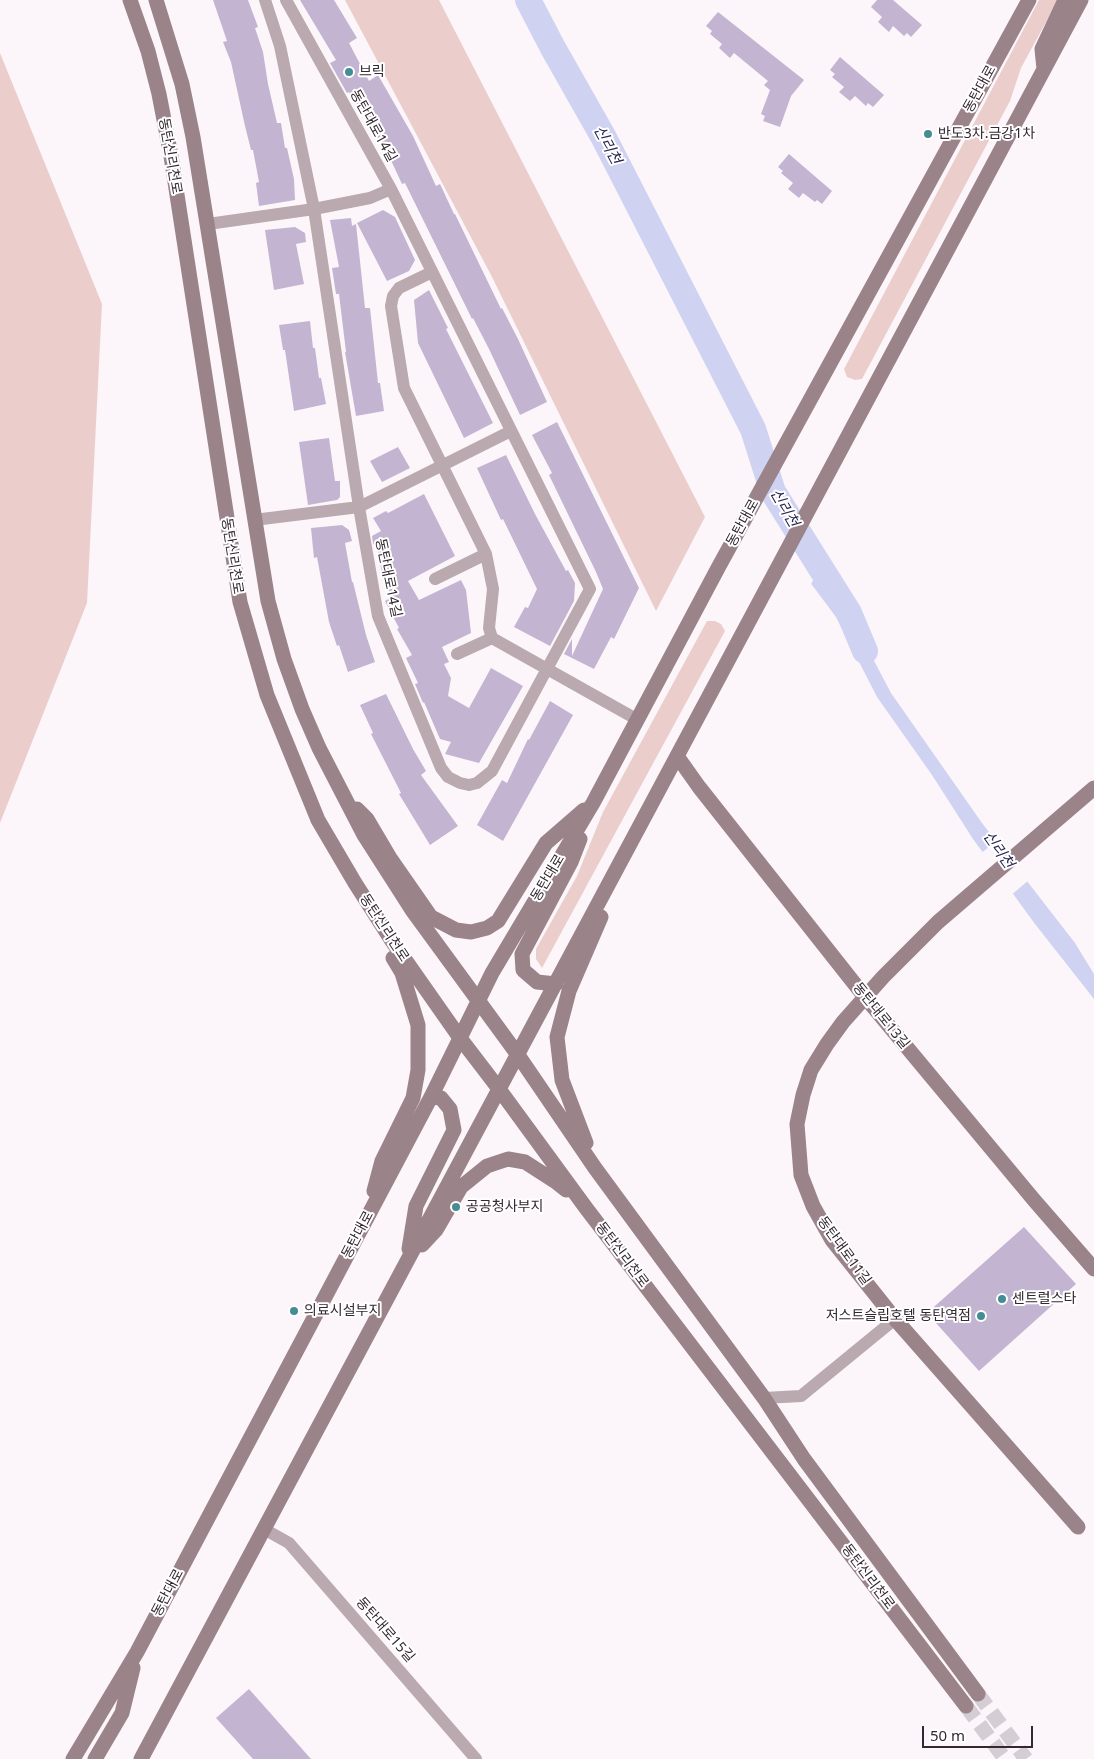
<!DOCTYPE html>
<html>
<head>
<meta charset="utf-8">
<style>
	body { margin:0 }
	#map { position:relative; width:1094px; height:1759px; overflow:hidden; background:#fcf6fb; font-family:"Noto Sans",sans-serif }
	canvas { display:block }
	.scale { position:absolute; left:922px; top:1726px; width:111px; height:22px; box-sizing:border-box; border:2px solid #342831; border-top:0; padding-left:6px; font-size:15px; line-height:18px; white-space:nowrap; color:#342831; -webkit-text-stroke:4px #fff; paint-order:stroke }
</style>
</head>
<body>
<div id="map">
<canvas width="1094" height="1759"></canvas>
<div class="scale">50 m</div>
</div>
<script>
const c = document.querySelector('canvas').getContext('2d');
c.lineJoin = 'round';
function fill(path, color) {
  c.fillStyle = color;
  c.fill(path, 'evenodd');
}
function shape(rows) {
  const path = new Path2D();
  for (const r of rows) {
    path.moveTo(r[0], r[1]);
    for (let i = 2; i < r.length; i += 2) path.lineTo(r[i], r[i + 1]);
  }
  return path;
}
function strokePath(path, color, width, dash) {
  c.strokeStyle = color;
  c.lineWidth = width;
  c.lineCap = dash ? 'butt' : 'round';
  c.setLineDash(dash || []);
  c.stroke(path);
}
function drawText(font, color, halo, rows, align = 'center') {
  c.font = font + ' "Noto Sans","Noto Sans KR",sans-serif';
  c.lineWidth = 4;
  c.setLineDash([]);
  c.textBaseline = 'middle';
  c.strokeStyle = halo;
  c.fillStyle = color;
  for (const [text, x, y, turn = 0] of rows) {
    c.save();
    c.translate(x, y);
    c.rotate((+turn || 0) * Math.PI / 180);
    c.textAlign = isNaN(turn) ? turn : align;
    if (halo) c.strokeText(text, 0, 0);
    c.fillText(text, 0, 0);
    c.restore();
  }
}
const green = shape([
	[345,0,439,0,705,517,656,611,491,275],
	[1039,0,1058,0,1021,68,1010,101,862,379,855,380,847,377,844,369],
	[0,53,102,304,87,603,0,823],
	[707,621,715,621,721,624,725,631,542,968,536,959,536,949,577,876,603,812]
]);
const water = shape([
	[778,518,849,613,891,693,982,823,1075,943,1094,974,1094,999,1035,924,973,839,932,775,877,697,836,617,770,529]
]);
const pier = shape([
	[777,516,780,517,819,569,810,586,767,530],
	[998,840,1029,880,1010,896,980,854]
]);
const river = shape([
	[528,0,553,48,604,138,753,429,773,492,849,613,865,651]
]);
const building = shape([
	[213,0,248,0,258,27,255,28,263,52,268,84,277,123,281,123,285,148,287,148,294,179,295,200,259,206,256,183,259,182,253,150,251,150,245,126,231,62,223,42,227,41],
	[300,0,334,0,357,38,349,43,369,81,378,75,413,136,436,186,440,184,454,214,455,214,501,309,502,308,518,339,547,402,520,415,489,349,473,318,472,319,405,183,402,184,389,156,367,121,368,120,349,92,347,93,330,63,336,60],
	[877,0,893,0,922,25,911,37,907,33,904,36,893,26,889,32,878,22,882,17,871,7],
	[718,12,804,80,791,96,780,127,763,121,765,116,761,114,770,90,764,85,768,81,734,53,730,58,719,48,722,44,710,34,712,31,706,26],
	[840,57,884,95,873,107,868,103,866,106,855,96,850,101,839,92,844,87,832,77,835,74,830,70],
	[789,154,832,191,822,204,817,200,815,202,803,193,799,198,788,189,793,183,781,173,783,171,778,167],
	[383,210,395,217,415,260,409,271,387,281,357,223],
	[351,218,352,226,356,224,365,308,370,308,378,383,380,383,384,411,356,416,345,352,346,352,339,294,336,294,332,268,339,267,330,220],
	[295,227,305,233,306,242,296,244,304,284,274,290,265,230],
	[429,290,448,328,446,329,493,423,464,438,418,343,414,300],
	[310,321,313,348,315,348,319,378,321,378,326,404,294,411,285,350,283,350,279,325],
	[557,422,639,588,614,639,611,637,594,669,564,654,572,639,572,656,603,589,596,572,549,475,552,473,532,435],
	[329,438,335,481,340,481,340,497,337,500,308,505,299,442],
	[398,447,410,468,382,482,370,461],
	[506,455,535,514,566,571,568,570,575,583,574,601,550,646,514,627,525,607,528,608,537,589,503,519,501,520,477,468],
	[424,494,455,556,408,581,419,600,461,580,466,590,471,633,442,647,449,662,444,664,451,678,448,696,469,708,491,668,523,686,479,763,445,754,451,742,440,739,424,702,423,703,415,684,418,683,406,658,412,655,397,629,399,628,385,601,392,597,383,580,380,562,382,560,373,543,372,536,381,531,373,518,386,511,388,513],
	[342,525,349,530,352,541,345,543,352,582,353,582,366,635,375,662,348,672,339,645,337,646,329,622,317,557,314,558,311,528],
	[386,694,413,749,426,771,421,775,458,826,430,845,399,794,401,793,371,734,373,733,360,705],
	[550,701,573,715,503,841,477,825,502,780,507,783,528,739,529,740],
	[1024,1227,1076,1284,979,1371,927,1313],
	[249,1689,311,1759,253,1759,216,1718]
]);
const secondaryTunnel = shape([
	[978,1694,1026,1759],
	[966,1706,1005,1759]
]);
const street = shape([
	[265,0,280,46,314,209,359,507,378,616,441,768,448,777,460,783,469,785,477,783,492,771,590,589,391,189,286,0],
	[208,224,314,209,370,198,391,189],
	[432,272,399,288,393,296,391,306,404,388,486,554,493,589,489,628,492,638,638,720],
	[254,520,359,507,511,431],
	[435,579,486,554],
	[457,654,492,638],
	[764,1398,801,1396,895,1319],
	[264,1529,289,1543,476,1759]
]);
const secondary = shape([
	[130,0,148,51,159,94,171,156,240,602,267,695,318,820,355,883,392,941,460,1038,499,1089,586,1208,966,1706],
	[156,0,182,84,193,137,268,601,284,659,302,709,319,748,364,835,412,910,518,1055,595,1168,764,1398,804,1459,978,1694],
	[1044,69,1042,49,1065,0],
	[677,756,699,787,865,997,1034,1200,1094,1269],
	[357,809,367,819,390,858,431,917,456,930,471,932,487,928,498,921,546,843,584,810],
	[556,984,537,982,523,970,522,954,571,862,580,839],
	[586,1143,562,1080,557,1037,569,991,601,917],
	[374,1191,382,1161,413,1098,418,1070,418,1025,402,973,393,958],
	[422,1245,436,1230,461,1187,487,1166,508,1159,525,1162,556,1182,566,1190],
	[409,1249,416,1206,454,1130,450,1109,441,1098,431,1097],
	[1078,1527,895,1319,832,1240,813,1206,801,1175,797,1124,803,1095,811,1070,827,1044,843,1022,883,977,938,922,1094,788],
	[73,1759,137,1652,431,1097,492,973,593,803,718,568,1029,0],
	[95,1759,122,1713,133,1668],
	[141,1759,1081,0]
]);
const markers = [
	[349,72,5,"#458c94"],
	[928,134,5,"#458c94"],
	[456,1207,5,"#458c94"],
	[1002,1299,5,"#458c94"],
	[294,1311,5,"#458c94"],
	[981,1316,5,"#458c94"]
];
const poiNames = [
	["브릭",359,72],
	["반도3차.금강1차",938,134],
	["공공청사부지",466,1207],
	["센트럴스타",1012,1299],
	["의료시설부지",304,1311],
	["저스트슬립호텔 동탄역점",971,1316,"right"]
];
const streetNames = [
	["동탄대로",980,89,-61],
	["동탄대로14길",373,126,61],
	["동탄신리천로",170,156,80],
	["동탄대로",743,523,-61],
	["동탄신리천로",232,556,81],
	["동탄대로14길",388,578,78],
	["동탄대로",548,878,-59],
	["동탄신리천로",384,928,57],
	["동탄대로13길",881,1016,51],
	["동탄대로",358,1235,-62],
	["동탄대로11길",844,1251,54],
	["동탄신리천로",622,1255,53],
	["동탄신리천로",868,1577,53],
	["동탄대로",168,1593,-62],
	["동탄대로15길",385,1630,49]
];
const waterNames = [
	["신리천",607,145,62],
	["신리천",784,508,60],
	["신리천",998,850,55]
];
fill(green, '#ebcecb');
fill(water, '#d0d2f2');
fill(pier, '#fcf6fb');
strokePath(river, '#d0d2f2', 26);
fill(building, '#c3b4d2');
strokePath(secondaryTunnel, '#d4cdd3', 15, [15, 8]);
strokePath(street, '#baa9ae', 12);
strokePath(secondary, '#9b838a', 15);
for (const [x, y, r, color] of markers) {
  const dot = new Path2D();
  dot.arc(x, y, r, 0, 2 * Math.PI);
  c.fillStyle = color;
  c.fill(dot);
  strokePath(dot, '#fff', 2);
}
drawText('14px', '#342831', '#fff', poiNames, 'left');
drawText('14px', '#342831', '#fff', streetNames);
drawText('italic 15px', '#282650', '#fff', waterNames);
</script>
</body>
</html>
